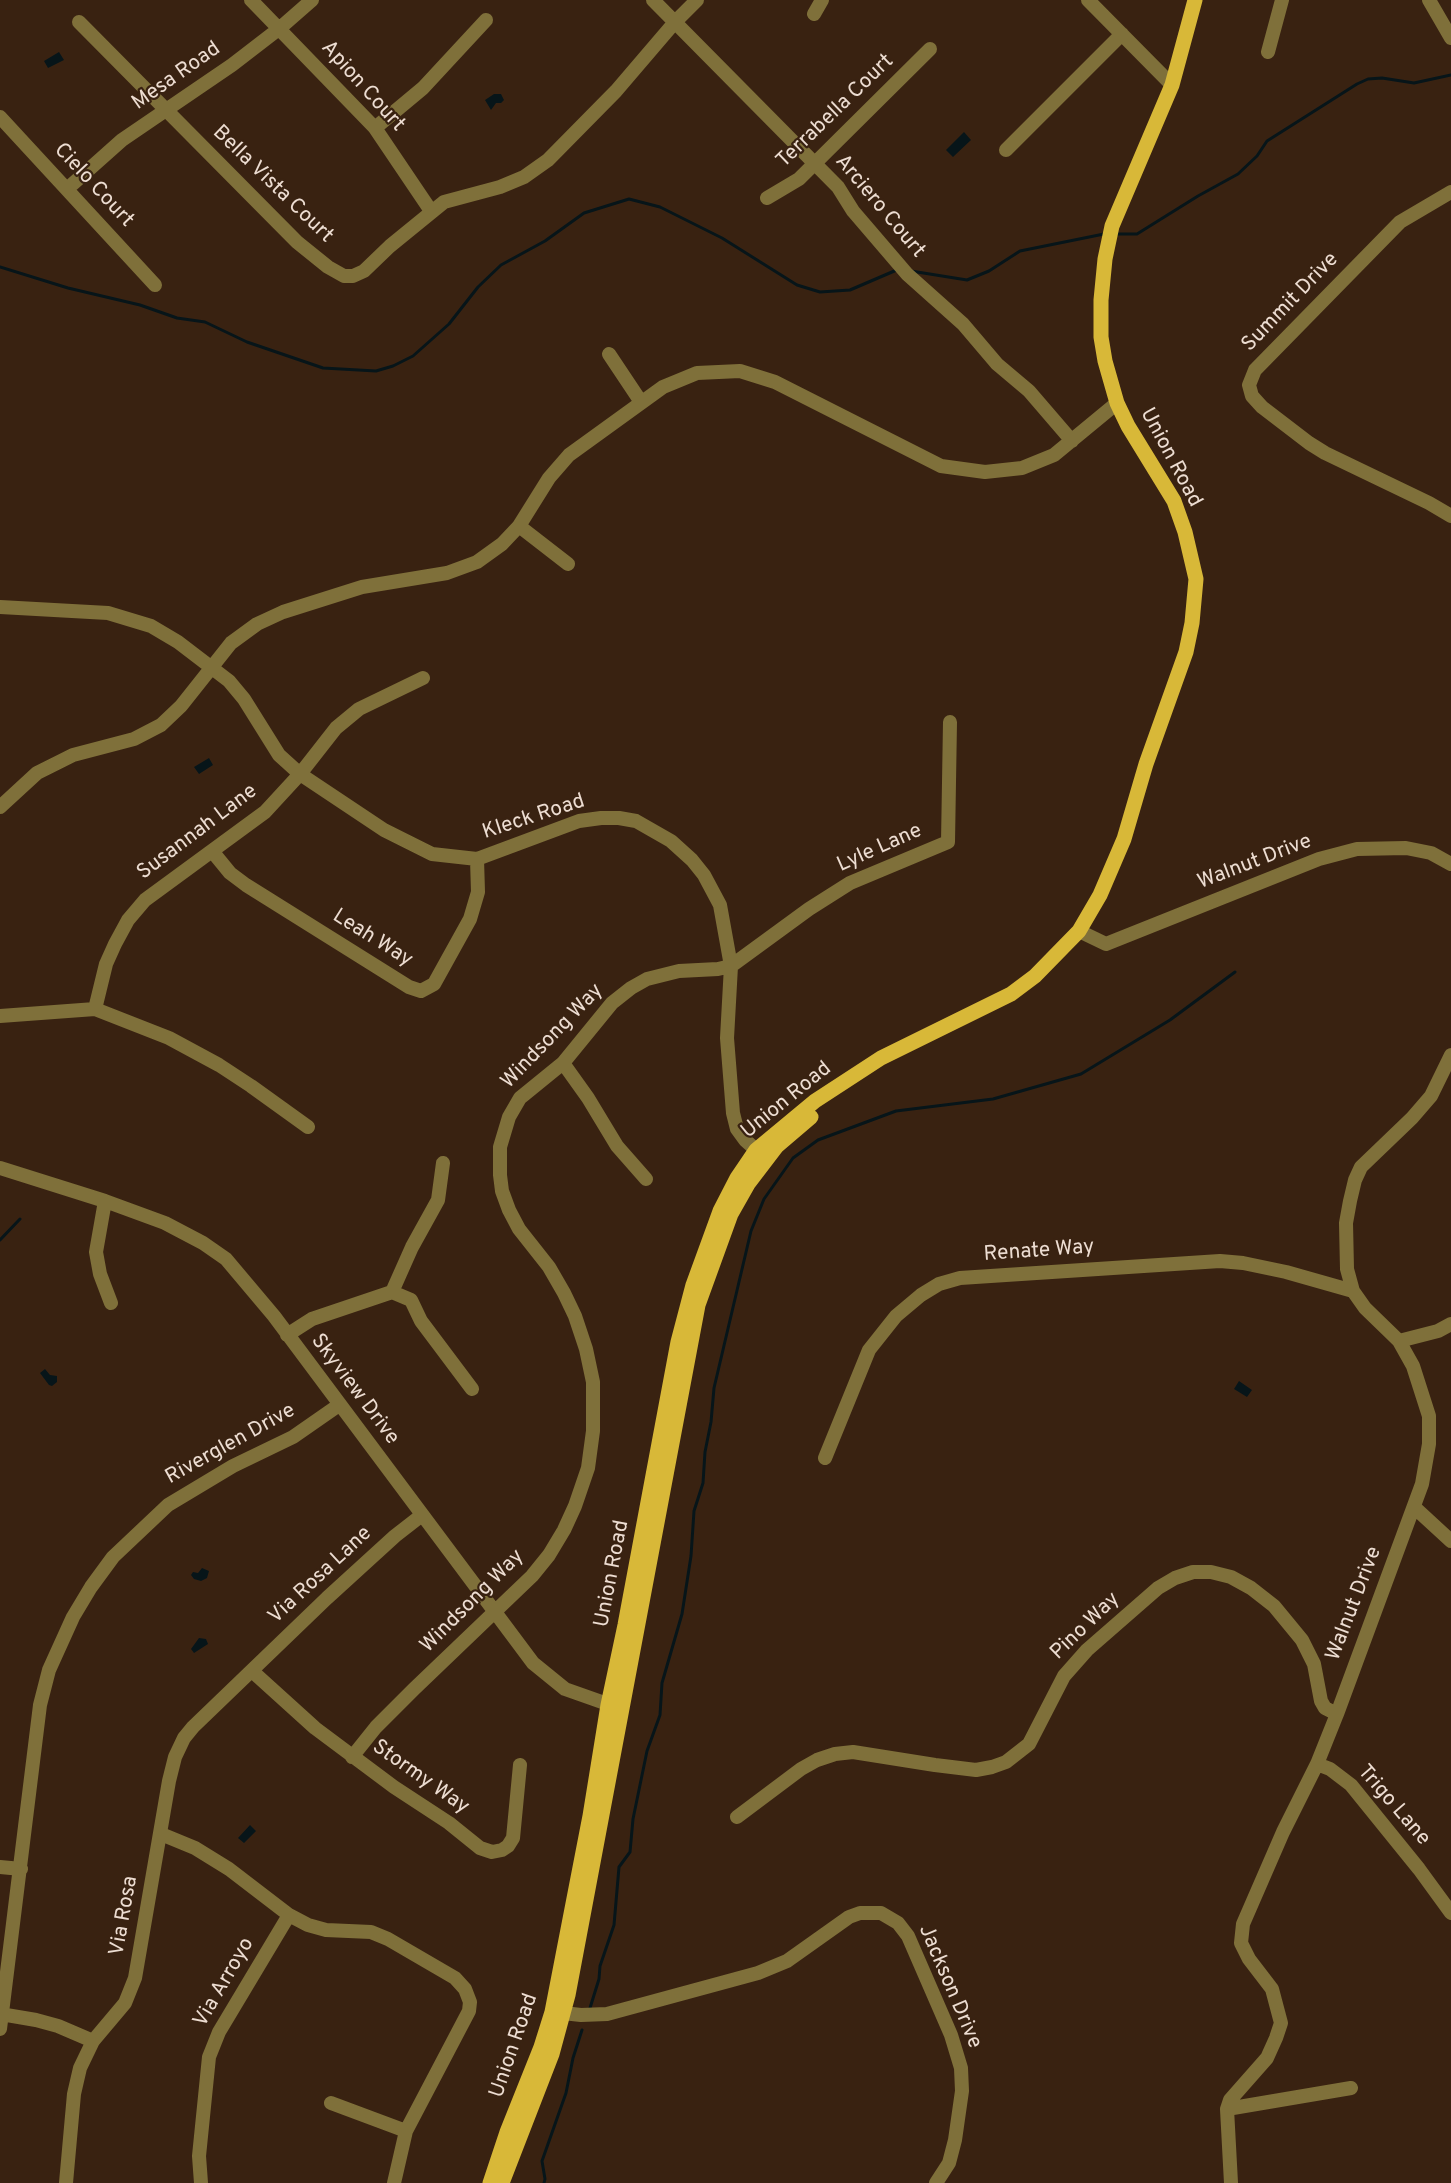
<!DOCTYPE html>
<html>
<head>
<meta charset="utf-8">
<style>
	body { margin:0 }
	canvas { display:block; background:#392211 }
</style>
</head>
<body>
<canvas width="1451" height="2183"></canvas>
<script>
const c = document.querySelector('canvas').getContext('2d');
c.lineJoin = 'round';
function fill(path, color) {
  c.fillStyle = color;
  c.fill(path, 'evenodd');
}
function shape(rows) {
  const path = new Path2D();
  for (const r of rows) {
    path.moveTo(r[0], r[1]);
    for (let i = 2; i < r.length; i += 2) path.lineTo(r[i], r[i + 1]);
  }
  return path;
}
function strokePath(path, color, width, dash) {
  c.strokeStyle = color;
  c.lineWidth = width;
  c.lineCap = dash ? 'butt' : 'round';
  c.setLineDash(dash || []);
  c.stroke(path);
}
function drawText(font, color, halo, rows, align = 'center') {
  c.font = font + ' Overpass,sans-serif';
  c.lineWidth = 4.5;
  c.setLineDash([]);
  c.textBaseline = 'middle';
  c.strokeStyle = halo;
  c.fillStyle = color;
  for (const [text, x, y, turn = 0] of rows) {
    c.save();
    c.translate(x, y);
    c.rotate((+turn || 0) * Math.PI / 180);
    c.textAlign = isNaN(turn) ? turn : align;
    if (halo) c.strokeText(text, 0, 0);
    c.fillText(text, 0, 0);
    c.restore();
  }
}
const water = shape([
	[59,52,64,60,48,68,44,61],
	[494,94,501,94,504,100,501,103,496,103,491,110,485,100],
	[964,132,971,140,953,157,946,150],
	[209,758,213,765,199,774,194,767],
	[45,1369,50,1375,57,1376,57,1382,52,1386,49,1385,40,1373],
	[1239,1381,1252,1390,1247,1397,1234,1389],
	[202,1568,209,1571,207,1578,201,1581,194,1579,191,1575,193,1572,198,1573],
	[199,1638,206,1639,208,1644,194,1653,191,1649],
	[250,1825,256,1831,244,1843,238,1838]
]);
const stream = shape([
	[1117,234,1137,234,1198,196,1238,174,1257,156,1267,141,1357,84,1368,79,1382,78,1414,83,1451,75],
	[0,267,68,288,140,305,177,318,205,322,247,342,323,368,376,371,393,366,413,356,449,324,478,287,501,265,545,241,584,213,629,199,660,207,722,238,797,285,820,292,850,290,899,269],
	[911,271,967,280,989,271,1020,251,1104,234],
	[0,1240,20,1219],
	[590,2008,599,1979,600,1966,614,1925,619,1867,630,1852,633,1819,647,1751,660,1715,662,1683,682,1614,691,1556,694,1511,703,1483,705,1452,711,1422,714,1388,751,1231,764,1199,793,1158,818,1140,896,1111,993,1099,1081,1074,1170,1020,1235,972],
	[544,2183,545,2179,542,2161,566,2093,573,2058,582,2030]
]);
const minor = shape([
	[251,0,375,128,431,211],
	[653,0,838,187,853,211,907,274,963,324,997,364,1029,391,1072,441],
	[1088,0,1172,85],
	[1429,0,1451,38],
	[814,14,822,0],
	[79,22,297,242,328,267,344,276,353,276,364,271,390,246,444,202,500,187,524,177,548,160,616,91,675,22,697,0],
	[1268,52,1282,0],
	[0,117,155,285],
	[375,128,423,88,486,20],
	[1006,150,1122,34],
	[67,189,122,140,232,65,280,28,312,0],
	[1451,192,1400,222,1255,370,1249,385,1252,396,1262,407,1309,443,1325,453,1429,503,1451,516],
	[767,198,799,179,930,49],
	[609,354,641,402],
	[519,526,568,564],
	[0,607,108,613,151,626,178,642,229,681,244,699,279,755,300,774,384,830,432,854,477,859,579,821,601,818,619,818,636,821,671,841,692,860,704,875,720,905,731,966,727,1038,733,1113,737,1129,745,1140,764,1157],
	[0,807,37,773,73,755,134,739,161,725,181,706,231,643,257,624,283,612,362,587,447,573,477,562,502,544,519,526,549,478,569,455,663,387,697,373,740,371,775,382,941,466,985,472,1022,468,1054,455,1117,403],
	[212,851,230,873,246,885,409,987,421,991,434,984,470,919,478,892,477,859],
	[1079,931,1106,944,1319,859,1357,849,1406,848,1431,853,1451,864],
	[95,1009,106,964,115,944,128,920,145,900,265,812,300,774,336,728,359,709,423,678],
	[0,1016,95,1009,169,1038,219,1065,251,1086,308,1127],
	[563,1063,588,1098,617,1146,646,1179],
	[0,1168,105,1201,165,1223,203,1243,226,1259,274,1316,533,1663,565,1689,616,1707],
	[105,1201,96,1252,100,1274,111,1303],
	[392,1292,412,1247,438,1200,443,1163],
	[287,1335,312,1319,392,1292,411,1300,421,1321,472,1389],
	[1399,1341,1438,1331,1451,1324],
	[825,1458,869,1350,896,1316,921,1295,939,1284,960,1278,1220,1261,1243,1263,1286,1272,1353,1291],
	[1414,1507,1451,1541],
	[252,1671,315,1728,394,1787,449,1823,480,1848,492,1852,502,1850,508,1846,513,1838,520,1765],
	[352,1757,376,1727,414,1689,532,1576,549,1555,564,1530,575,1506,588,1468,593,1431,593,1382,586,1349,575,1316,564,1293,549,1267,519,1229,509,1210,502,1191,500,1175,500,1147,509,1117,520,1098,563,1063,612,1003,631,988,647,979,679,971,718,969,731,966,809,909,850,883,948,842,950,722],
	[1317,1764,1330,1769,1351,1785,1419,1869,1451,1913],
	[737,1817,801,1769,817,1760,835,1754,853,1752,935,1765,976,1770,992,1767,1006,1762,1029,1744,1064,1676,1087,1650,1158,1588,1175,1578,1193,1572,1211,1572,1231,1577,1251,1588,1274,1606,1302,1640,1314,1664,1321,1701,1325,1708,1337,1714],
	[161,1834,195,1848,229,1869,289,1915,308,1925,326,1930,371,1932,388,1939,455,1978,465,1989,470,2002,469,2011,406,2131,394,2183],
	[0,1867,21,1869],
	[554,2012,581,2015,607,2014,758,1973,787,1961,849,1917,860,1913,881,1913,898,1923,908,1936,951,2035,961,2068,962,2091,955,2140,949,2163,936,2183],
	[0,2014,36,2020,58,2026,93,2041],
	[0,2029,40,1705,49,1670,73,1617,91,1587,113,1557,168,1505,233,1466,293,1437,339,1405],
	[331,2103,406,2131],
	[1227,2109,1351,2088],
	[66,2183,74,2094,80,2068,93,2041,125,2003,135,1978,169,1781,175,1757,184,1738,193,1727,327,1598,395,1536,422,1515],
	[201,2183,199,2156,209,2057,219,2032,289,1915],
	[1231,2183,1227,2109,1230,2100,1267,2058,1276,2038,1281,2023,1272,1989,1249,1959,1241,1943,1243,1924,1283,1832,1317,1764,1337,1714,1422,1484,1429,1444,1429,1416,1413,1366,1399,1341,1365,1308,1353,1291,1347,1269,1346,1223,1350,1201,1355,1180,1361,1167,1412,1118,1431,1096,1451,1055]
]);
const major = shape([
	[490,2183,507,2132,541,2047,552,2012,590,1816,608,1705,625,1625,678,1342,693,1285,720,1211,737,1178,756,1150,815,1101,881,1058,1011,994,1035,976,1079,931,1100,895,1124,839,1146,764,1186,652,1192,623,1196,579,1185,532,1174,501,1128,426,1117,403,1105,361,1101,337,1101,300,1105,259,1112,226,1172,85,1195,0],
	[502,2183,552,2054,568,1995,698,1305,731,1214,748,1184,777,1146,811,1117]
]);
const streetNames = [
	["Mesa Road",177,77,-35],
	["Apion Court",362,87,48],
	["Terrabella Court",836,112,-44],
	["Bella Vista Court",272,185,44],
	["Cielo Court",93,186,47],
	["Arciero Court",879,207,50],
	["Summit Drive",1291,303,-46],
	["Union Road",1170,458,62],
	["Kleck Road",534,818,-18],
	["Susannah Lane",198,833,-37],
	["Lyle Lane",880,849,-24],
	["Walnut Drive",1255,863,-21],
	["Leah Way",372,939,32],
	["Windsong Way",553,1037,-46],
	["Union Road",787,1101,-39],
	["Renate Way",1039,1252,-4],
	["Skyview Drive",354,1390,53],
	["Riverglen Drive",231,1445,-29],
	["Union Road",613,1574,-79],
	["Via Rosa Lane",321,1576,-43],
	["Windsong Way",473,1602,-45],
	["Walnut Drive",1355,1604,-69],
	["Pino Way",1086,1627,-44],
	["Stormy Way",420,1778,35],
	["Trigo Lane",1393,1806,49],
	["Via Rosa",125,1916,-80],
	["Via Arroyo",225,1983,-60],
	["Jackson Drive",949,1987,67],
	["Union Road",515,2046,-71]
];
fill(water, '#071519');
strokePath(stream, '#071519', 3);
strokePath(minor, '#7f703a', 14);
strokePath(major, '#d8b838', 15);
drawText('21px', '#edddd2', '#392211', streetNames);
</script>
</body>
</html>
